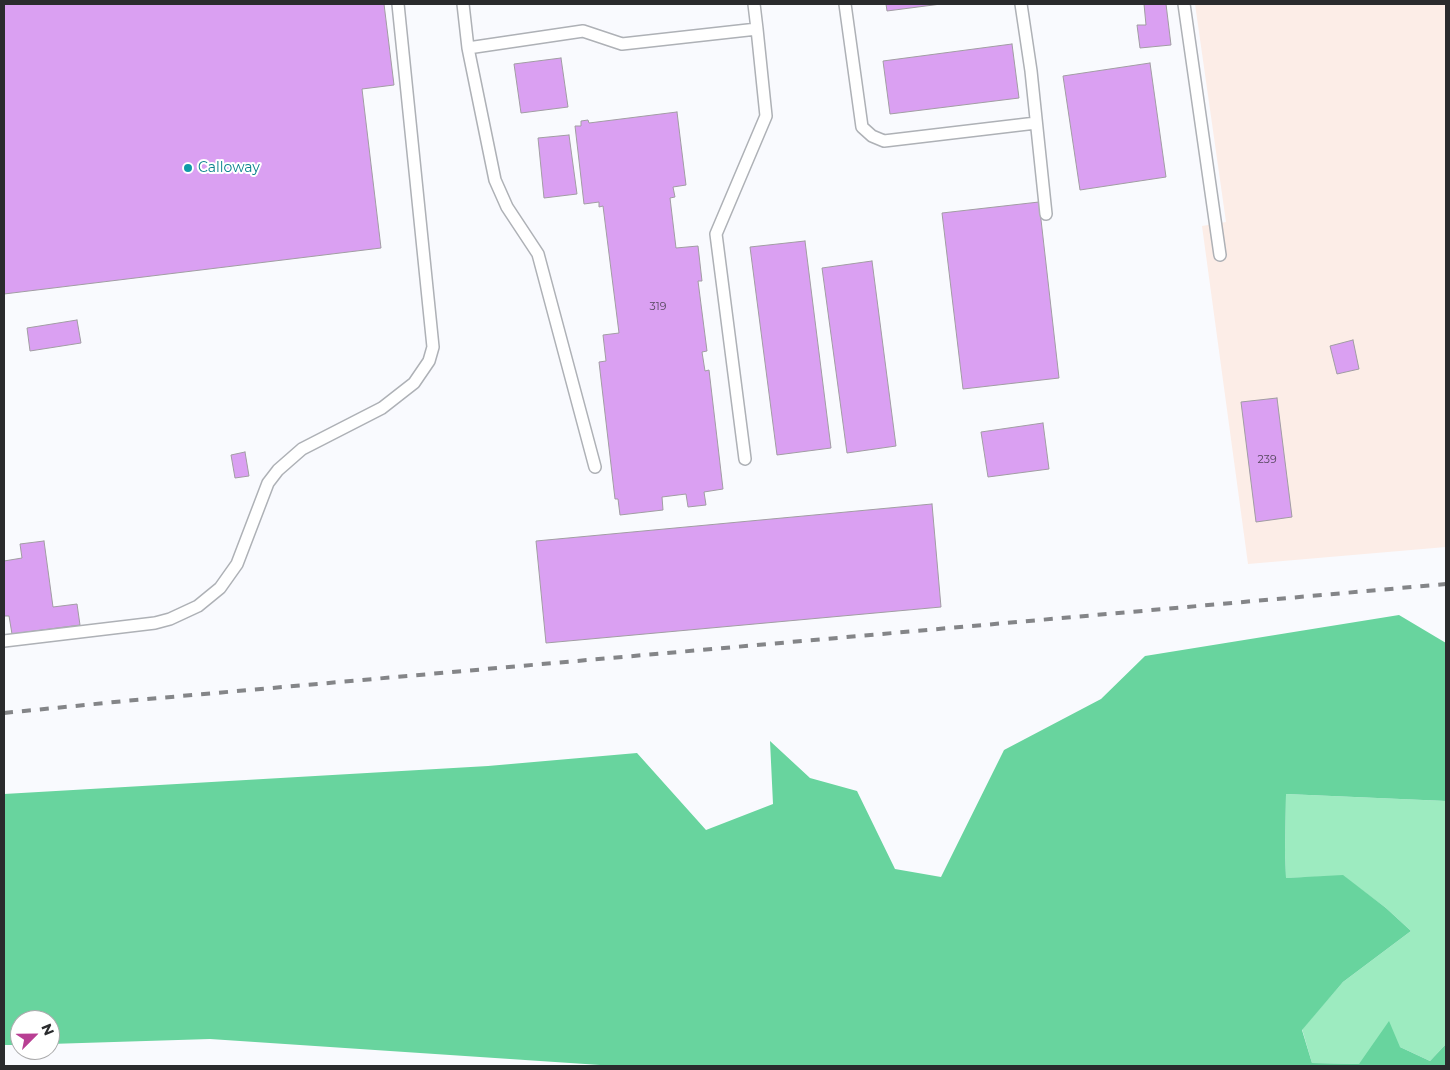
<!DOCTYPE html>
<html>
<head>
<meta charset="utf-8">
<style>
	body { margin:0 }
	#map { position:relative; width:1450px; height:1070px; overflow:hidden; background:#f9fafe; font-family:Montserrat,sans-serif }
	canvas { display:block }
	.frame { position:absolute; inset:0; border:5px solid #2a2b2d; pointer-events:none }
	.north { position:absolute; left:10px; top:1010px; width:50px; height:50px; box-sizing:border-box; background:#fff; border:1px solid #aaaaab; border-radius:50%; rotate:67deg; font-size:14px; font-weight:700; line-height:20px; text-align:center; color:#2a2b2d }
	.north::after { content:''; display:block; margin:auto; width:18px; height:22px; background:#b83f93; clip-path:polygon(50% 0,100% 100%,50% 72%,0 100%) }
</style>
</head>
<body>
<div id="map">
<canvas width="1450" height="1070"></canvas>
<div class="frame"></div>
<div class="north">N</div>
</div>
<script>
const c = document.querySelector('canvas').getContext('2d');
c.lineJoin = 'round';
function fill(path, color) {
  c.fillStyle = color;
  c.fill(path, 'evenodd');
}
function shape(rows) {
  const path = new Path2D();
  for (const r of rows) {
    path.moveTo(r[0], r[1]);
    for (let i = 2; i < r.length; i += 2) path.lineTo(r[i], r[i + 1]);
  }
  return path;
}
function strokePath(path, color, width, dash) {
  c.strokeStyle = color;
  c.lineWidth = width;
  c.lineCap = dash ? 'butt' : 'round';
  c.setLineDash(dash || []);
  c.stroke(path);
}
function drawText(font, color, halo, rows, align = 'center') {
  c.font = font + ' Montserrat,sans-serif';
  c.lineWidth = 4;
  c.setLineDash([]);
  c.textBaseline = 'middle';
  c.strokeStyle = halo;
  c.fillStyle = color;
  for (const [text, x, y, turn = 0] of rows) {
    c.save();
    c.translate(x, y);
    c.rotate((+turn || 0) * Math.PI / 180);
    c.textAlign = isNaN(turn) ? turn : align;
    if (halo) c.strokeText(text, 0, 0);
    c.fillText(text, 0, 0);
    c.restore();
  }
}
const industrial = shape([
	[1195,4,1446,4,1446,547,1248,564,1202,226,1226,222]
]);
const green = shape([
	[1286,794,1446,801,1446,1044,1430,1061,1400,1047,1359,1064,1312,1063,1302,1029,1343,982,1411,931,1386,908,1343,876,1286,878,1285,851]
]);
const forest = shape([
	[1399,615,1446,643,1446,801,1286,794,1285,851,1286,878,1343,875,1386,908,1411,931,1343,982,1302,1030,1312,1063,1359,1064,1389,1021,1400,1047,1430,1061,1446,1044,1446,1066,615,1066,210,1039,50,1044,50,1020,20,1020,20,1045,4,1045,4,794,488,766,637,753,706,830,773,804,770,741,810,778,857,791,895,869,941,877,1004,750,1101,699,1145,656]
]);
const building = shape([
	[4,4,384,4,394,85,362,89,381,248,4,294,4,4],
	[886,4,941,4,887,11,886,4],
	[1144,4,1166,4,1171,45,1140,48,1137,25,1146,25,1144,4],
	[1012,44,1019,98,890,114,883,61,1012,44],
	[561,58,568,107,521,113,514,64,561,58],
	[1150,63,1166,177,1080,190,1063,76,1150,63],
	[677,112,686,185,673,187,675,197,670,198,676,248,698,246,702,281,698,281,707,351,702,352,705,371,709,370,723,489,704,492,706,505,688,507,686,494,662,497,663,510,620,515,618,499,615,499,599,362,606,361,603,335,619,333,603,206,599,207,599,202,584,204,575,126,581,126,581,121,588,120,589,123,677,112],
	[569,135,577,194,544,198,538,138,569,135],
	[1039,202,1059,378,963,389,942,213,1039,202],
	[805,241,831,448,777,455,750,247,805,241],
	[872,261,896,446,847,453,822,268,872,261],
	[77,320,81,343,30,351,27,328,77,320],
	[1353,340,1359,369,1337,374,1330,346,1353,340],
	[1277,398,1292,517,1256,522,1241,402,1277,398],
	[1043,423,1049,469,988,477,981,432,1043,423],
	[245,452,249,476,235,478,231,455,245,452],
	[932,504,941,607,546,643,536,541,932,504],
	[44,541,53,607,77,604,80,625,12,634,9,616,4,616,4,561,22,558,20,544,44,541]
]);
const lane = shape([
	[463,4,468,48],
	[845,4,862,127,872,136,884,141,1036,123],
	[1021,4,1031,71,1046,214],
	[1184,4,1220,255],
	[745,459,716,234,766,116,757,29],
	[595,467,538,254,507,207,495,180,468,48,583,31,622,44,757,29,754,4],
	[4,641,155,623,170,619,198,606,220,588,237,564,268,483,278,470,302,449,382,408,414,383,429,361,433,347,398,4]
]);
const rail = shape([
	[4,713,125,701,1446,584]
]);
const markers = [
	[188,168,5,"#0f9aa8"]
];
const numberNames = [
	["319",658,307],
	["239",1267,460]
];
const cultureNames = [
	["Calloway",198,168]
];
fill(industrial, '#fcede7');
fill(green, '#9debc0');
fill(forest, '#68d49e');
fill(building, '#daa0f2');
strokePath(building, '#a19da3', 1);
strokePath(lane, '#aeb1b6', 14);
strokePath(lane, '#fff', 11);
strokePath(rail, '#848588', 4, [9, 9]);
for (const [x, y, r, color] of markers) {
  const dot = new Path2D();
  dot.arc(x, y, r, 0, 2 * Math.PI);
  c.fillStyle = color;
  c.fill(dot);
  strokePath(dot, '#fff', 2);
}
drawText('11px', '#56485e', null, numberNames);
drawText('14px', '#0d838f', '#fff', cultureNames, 'left');
</script>
</body>
</html>
